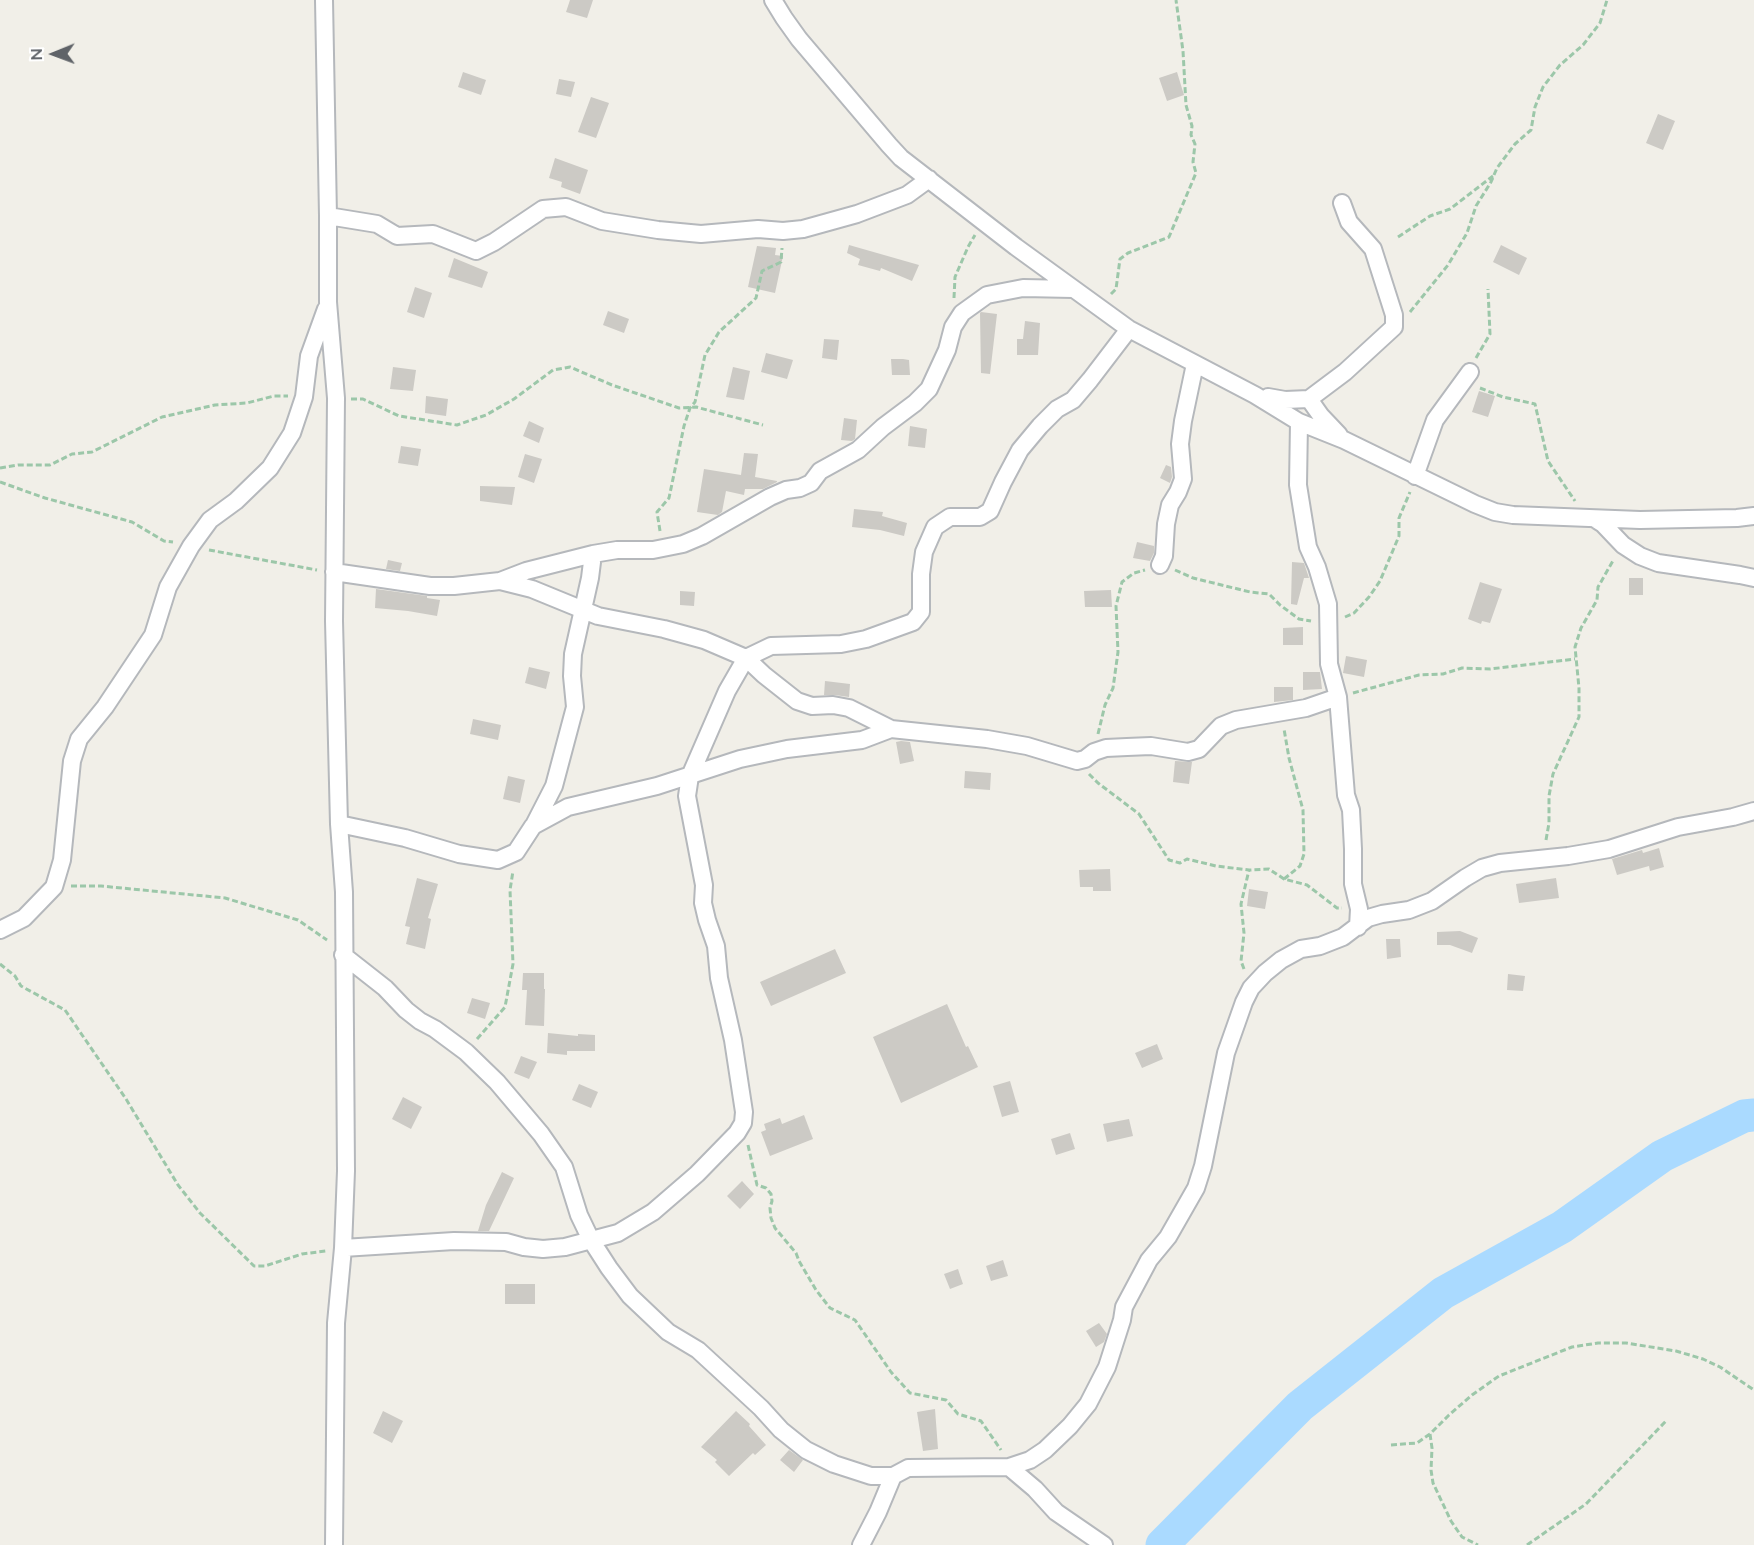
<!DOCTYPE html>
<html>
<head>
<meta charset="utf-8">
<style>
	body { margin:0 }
	#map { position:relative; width:1754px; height:1545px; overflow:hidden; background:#f1efe8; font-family:Lato,sans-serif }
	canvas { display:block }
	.north { position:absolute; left:24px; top:24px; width:60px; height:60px; -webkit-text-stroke:4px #fff; paint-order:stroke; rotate:269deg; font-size:16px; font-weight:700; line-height:24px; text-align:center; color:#5f6368 }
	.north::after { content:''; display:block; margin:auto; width:21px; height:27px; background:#5f6368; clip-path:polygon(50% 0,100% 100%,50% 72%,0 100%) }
</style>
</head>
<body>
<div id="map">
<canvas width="1754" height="1545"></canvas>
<div class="north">N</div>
</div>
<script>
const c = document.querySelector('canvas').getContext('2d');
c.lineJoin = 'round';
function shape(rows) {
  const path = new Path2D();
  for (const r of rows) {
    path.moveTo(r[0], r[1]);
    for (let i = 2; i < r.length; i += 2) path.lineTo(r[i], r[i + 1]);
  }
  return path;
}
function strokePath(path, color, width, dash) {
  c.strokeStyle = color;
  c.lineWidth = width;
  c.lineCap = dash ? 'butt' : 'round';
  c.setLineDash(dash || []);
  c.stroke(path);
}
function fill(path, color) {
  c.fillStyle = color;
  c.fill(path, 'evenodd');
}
const river = shape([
	[1162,1545,1300,1406,1443,1293,1562,1227,1662,1156,1744,1116,1754,1115]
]);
const building = shape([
	[570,0,593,0,587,18,566,12],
	[463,72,486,80,481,95,458,87],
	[1177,72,1184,95,1167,101,1159,78],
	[559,79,575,82,571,97,556,94],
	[591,97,609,103,596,138,578,132],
	[1658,114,1675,121,1663,150,1646,143],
	[555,158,588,170,580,194,561,187,562,182,549,178],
	[849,245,919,265,912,281,881,268,880,271,858,265,860,259,847,253],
	[1501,245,1527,258,1519,275,1493,262],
	[757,246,776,248,775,255,783,256,775,293,748,287],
	[454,258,488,272,482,288,448,277],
	[415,287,432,293,424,318,407,312],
	[608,311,629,319,624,333,603,325],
	[981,312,997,314,990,374,981,373,980,313],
	[1025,321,1040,323,1038,355,1017,355,1017,339,1023,339],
	[824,339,839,340,837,360,822,358],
	[766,353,793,360,787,379,761,372],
	[891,359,903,359,909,360,910,375,892,375],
	[393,367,416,370,413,391,390,389],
	[733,367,750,371,744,400,726,397],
	[1479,391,1495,396,1488,417,1472,412],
	[426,396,448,399,446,416,425,413],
	[844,418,857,420,855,439,852,441,841,440],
	[529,421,544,428,539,443,523,436],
	[910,426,927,429,925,448,908,446],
	[401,446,421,449,418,466,398,463],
	[744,453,758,454,755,477,777,481,777,482,763,489,745,489,744,495,726,491,722,512,718,515,697,512,704,469,741,475],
	[525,454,542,459,534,483,518,477],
	[1166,465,1171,467,1172,477,1170,483,1160,478],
	[480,486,515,487,512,505,480,501],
	[854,509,883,512,882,516,907,523,904,536,880,530,852,527],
	[1137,542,1154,546,1154,553,1150,561,1133,558],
	[388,560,402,563,400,571,386,569],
	[1292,562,1304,563,1309,578,1304,578,1297,605,1291,604],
	[1629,578,1643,578,1643,595,1629,595],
	[1480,582,1502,589,1490,623,1482,621,1481,624,1468,619],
	[376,589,427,596,427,598,440,600,437,616,408,611,375,608],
	[1111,590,1112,607,1085,607,1084,591],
	[680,591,695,592,694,606,680,605],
	[1303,627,1303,645,1283,645,1283,628],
	[1346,656,1367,660,1364,677,1343,673],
	[529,667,550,672,546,689,525,683],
	[1303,672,1320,672,1322,689,1303,690],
	[825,681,850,684,849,697,835,695,824,695],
	[1274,687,1293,687,1293,700,1274,702],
	[473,719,501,725,498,740,470,734],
	[901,741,910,742,914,761,900,764,896,742],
	[1175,761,1192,762,1189,784,1173,782],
	[965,771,991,773,990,790,964,788],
	[508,776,525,780,520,803,503,799],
	[1659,848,1664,867,1650,871,1649,866,1617,875,1612,859,1642,850,1643,853],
	[1110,869,1111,891,1093,891,1093,887,1080,887,1079,870],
	[417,878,438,884,428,918,431,919,425,949,406,944,410,927,405,926],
	[1556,878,1559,898,1519,903,1516,884],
	[1249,889,1268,892,1265,909,1247,906],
	[1460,931,1478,938,1472,953,1450,945,1437,945,1437,932],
	[1386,939,1400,939,1401,957,1387,959],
	[835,949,846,973,771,1006,760,982],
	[523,973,544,973,544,989,545,989,544,1026,525,1025,527,990,522,990],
	[1508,974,1525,976,1523,991,1507,990],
	[472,998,490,1003,485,1019,467,1013],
	[947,1004,966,1047,968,1046,978,1067,901,1103,873,1037],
	[548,1033,578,1036,578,1034,595,1035,595,1051,567,1051,567,1055,547,1053],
	[1157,1044,1163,1059,1142,1068,1135,1053],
	[521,1056,537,1062,529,1079,514,1073],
	[1010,1081,1019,1112,1002,1117,993,1086],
	[579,1084,598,1092,591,1108,572,1100],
	[403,1097,422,1107,411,1129,392,1119],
	[804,1115,813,1139,770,1156,761,1132,766,1130,764,1124,780,1118,782,1124],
	[1129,1119,1133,1136,1107,1142,1103,1124],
	[1070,1133,1075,1149,1056,1155,1051,1139],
	[502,1172,514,1178,489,1231,478,1231,486,1205],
	[742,1181,754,1194,740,1209,727,1196],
	[1003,1260,1008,1276,991,1281,986,1266],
	[958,1269,963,1284,950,1289,944,1274],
	[505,1284,535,1284,535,1304,505,1304],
	[1099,1323,1107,1334,1104,1342,1096,1347,1086,1331],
	[935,1409,938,1449,923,1451,917,1412],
	[383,1411,403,1421,392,1443,373,1433],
	[736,1411,750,1424,749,1426,766,1445,755,1455,753,1453,729,1476,715,1462,717,1460,701,1447],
	[789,1450,803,1460,794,1472,780,1460]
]);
const path = shape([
	[1398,237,1430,216,1450,209,1493,176],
	[1111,294,1116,289,1120,259,1128,253,1169,237,1196,173,1193,162,1195,144,1191,135,1192,126,1186,105,1183,51,1176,0],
	[954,298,955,277,968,247,975,235],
	[1410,312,1448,265,1467,233,1476,206,1491,182,1497,168,1515,144,1531,130,1535,107,1543,87,1560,65,1583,45,1600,23,1607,0],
	[1476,358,1490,334,1488,289],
	[1480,388,1503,397,1535,404,1548,461,1575,501],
	[351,399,363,399,399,416,457,425,486,415,514,399,553,370,570,367,612,385,679,408,696,407,763,425],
	[0,468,18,465,50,465,72,454,92,452,162,417,215,405,247,403,274,396,288,396],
	[0,482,45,498,132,522,164,541,173,542],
	[660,531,657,512,669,498,684,426,690,408,695,402,705,355,719,332,756,298,762,271,781,262,782,248],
	[209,550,317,570],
	[1175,570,1193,578,1250,592,1269,594,1280,605,1299,619,1311,621],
	[1345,617,1354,613,1369,597,1380,581,1399,536,1399,518,1410,492],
	[1353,693,1419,675,1443,674,1462,668,1490,669,1575,659],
	[1098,734,1105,705,1113,688,1118,652,1116,606,1122,582,1134,573,1145,570],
	[1089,774,1098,783,1139,814,1169,860,1180,863,1187,859,1216,866,1249,870,1269,869,1284,879,1307,885,1337,908,1342,908],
	[1546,840,1549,823,1549,796,1553,774,1579,717,1579,688,1575,647,1581,628,1597,600,1598,587,1614,559],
	[1284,879,1300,866,1304,854,1303,810,1289,758,1284,729],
	[71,886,101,886,225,898,298,920,327,940],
	[0,964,15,976,21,986,65,1010,126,1099,178,1185,200,1213,254,1266,265,1266,302,1254,326,1251],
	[1244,969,1241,961,1244,933,1241,904,1249,870],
	[477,1039,505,1007,513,964,510,890,513,871],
	[748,1145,757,1185,766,1188,771,1194,772,1201,770,1208,771,1218,775,1228,796,1253,799,1261,816,1290,830,1308,855,1320,891,1372,910,1393,946,1400,958,1414,981,1421,1001,1450],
	[1430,1434,1432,1448,1431,1470,1433,1483,1451,1521,1462,1537,1478,1545],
	[1391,1445,1417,1443,1430,1434,1449,1415,1472,1395,1499,1376,1572,1347,1598,1343,1626,1343,1676,1351,1703,1359,1720,1367,1754,1390],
	[1527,1545,1586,1504,1666,1421]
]);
const minor = shape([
	[324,0,328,216,328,302,336,398,334,621,339,824,344,892,346,1171,343,1248,336,1323,334,1545],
	[773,0,784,18,799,39,889,145,901,158,1016,247,1129,329,1255,395,1299,422,1344,440,1475,504,1495,512,1513,515,1640,520,1737,518,1754,516],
	[328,216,377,224,397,236,433,234,476,251,494,242,543,209,566,207,602,221,658,230,701,234,758,229,783,231,803,229,857,214,907,195,929,179],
	[1268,397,1285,400,1309,399,1345,372,1394,327,1394,315,1373,249,1349,222,1342,203],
	[1309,399,1321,416,1339,435],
	[1299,422,1298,485,1308,547,1317,567,1328,604,1329,664,1338,697,1346,795,1351,810,1353,849,1353,884,1359,909,1358,927],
	[1415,476,1435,420,1470,372],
	[1595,519,1603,524,1623,545,1640,556,1658,563,1740,575,1754,578],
	[1160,565,1164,556,1166,524,1170,505,1178,492,1183,479,1180,444,1183,421,1195,364],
	[334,572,430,586,454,586,500,581,526,571,593,554,617,550,653,550,683,544,702,536,770,497,786,490,800,488,811,483,820,471,858,450,883,427,915,403,929,389,947,350,953,327,962,313,987,295,1023,288,1073,289],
	[500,581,532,589,598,616,664,629,704,640,746,658,764,675,797,701,812,706,833,705,849,708,891,729],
	[339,824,405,838,459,854,498,860,516,852,533,826,568,807,657,786,740,759,787,749,862,740,891,729,987,739,1027,746,1077,761,1085,759,1094,752,1106,748,1127,747,1151,746,1188,752,1199,749,1221,726,1236,720,1306,708,1338,697],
	[534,825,554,786,575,707,572,676,573,654,590,578,593,554],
	[0,930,24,918,54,887,62,860,72,761,79,739,105,707,153,635,168,587,191,546,210,520,236,501,270,468,292,433,304,397,309,356,326,309],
	[343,955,385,988,406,1010,420,1021,435,1029,466,1052,497,1082,541,1134,564,1167,579,1215,591,1240,609,1268,630,1296,668,1332,698,1350,761,1408,781,1430,806,1450,834,1464,871,1476,893,1476,908,1468,1009,1467,1030,1460,1045,1450,1070,1426,1088,1404,1107,1367,1122,1320,1124,1307,1149,1260,1168,1237,1196,1188,1203,1166,1226,1053,1244,1002,1251,988,1265,973,1281,960,1301,949,1320,946,1343,937,1368,918,1382,914,1409,910,1432,901,1465,878,1482,868,1500,863,1568,856,1609,849,1678,827,1733,817,1754,811],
	[343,1248,454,1241,506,1242,524,1247,543,1249,565,1247,618,1233,653,1212,697,1174,737,1133,743,1123,744,1112,733,1040,719,978,716,946,707,920,703,903,704,885,687,796,690,776,727,691,746,658,771,646,841,644,866,639,913,622,921,612,921,574,924,552,935,527,950,517,980,517,990,511,1003,482,1020,450,1040,426,1057,409,1073,400,1090,380,1129,329],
	[1009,1467,1035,1489,1056,1512,1104,1545],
	[861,1545,878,1512,893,1476]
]);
strokePath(river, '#aadaff', 33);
fill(building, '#cccac5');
strokePath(minor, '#b5b8bc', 20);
strokePath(path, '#9cc7a9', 3, [6, 3]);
strokePath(minor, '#fff', 16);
</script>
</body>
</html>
